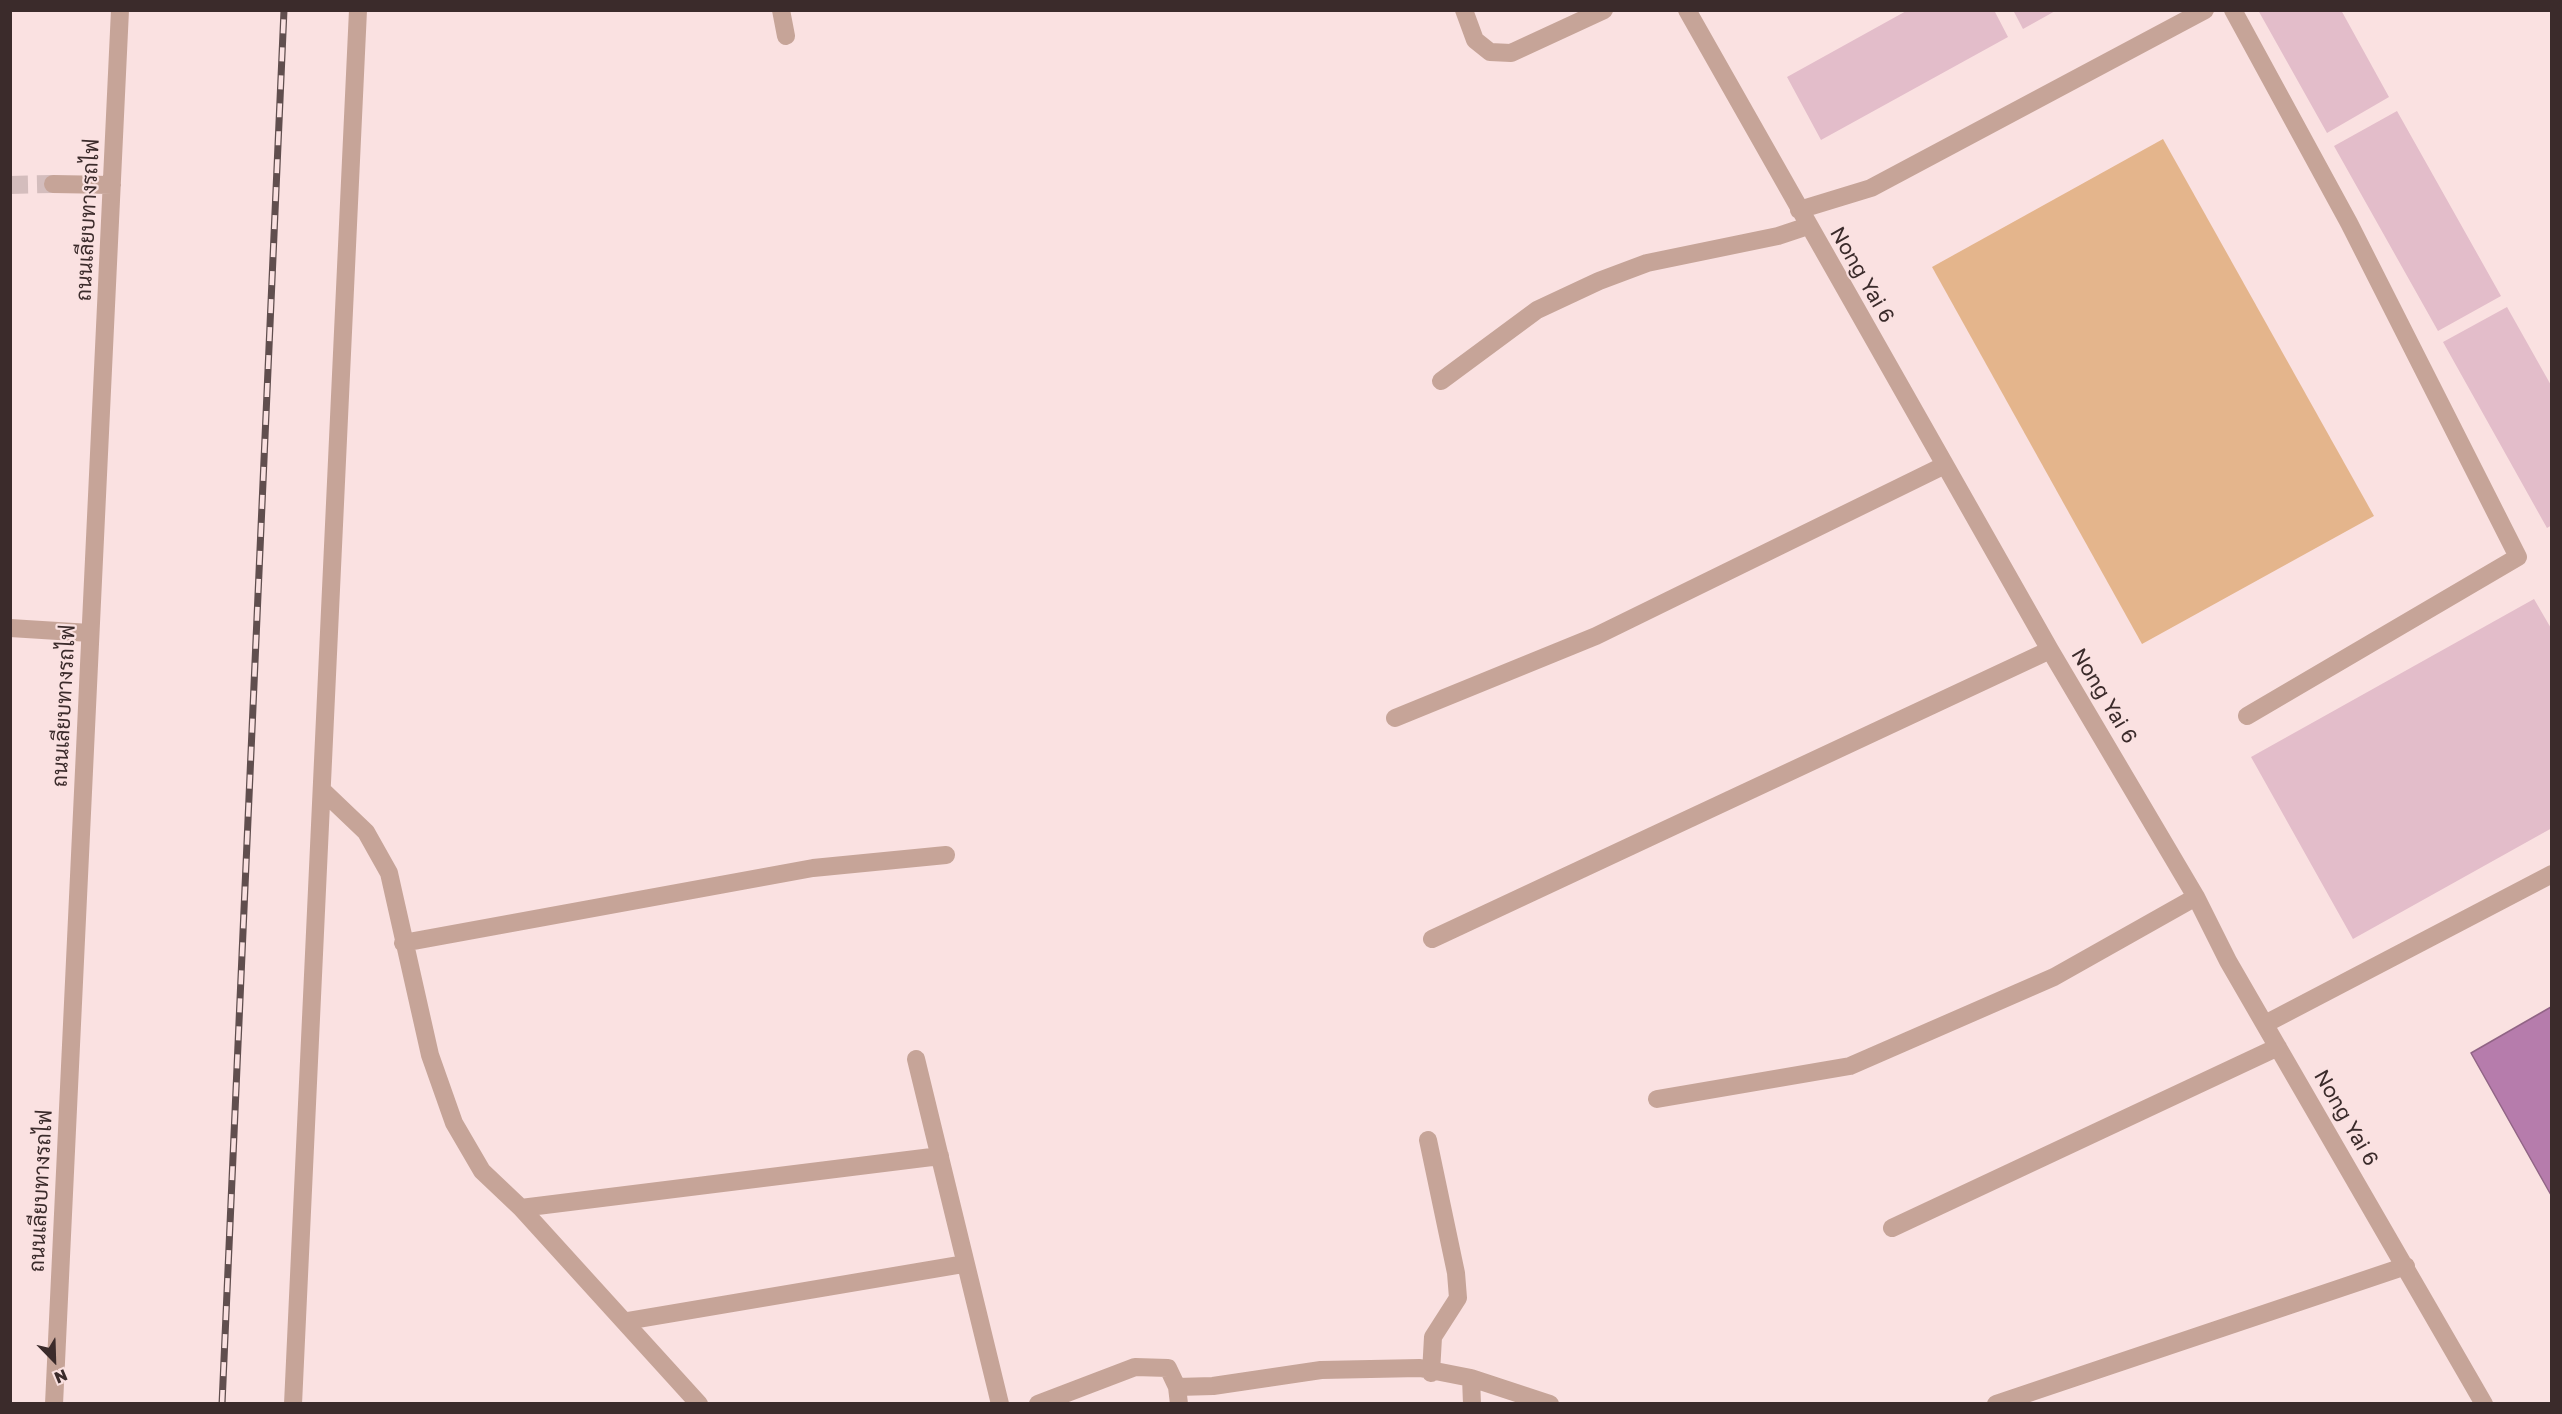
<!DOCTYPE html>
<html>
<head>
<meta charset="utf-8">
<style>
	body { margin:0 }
	#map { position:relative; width:2562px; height:1414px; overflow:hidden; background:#fae1e1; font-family:"Golos Text",sans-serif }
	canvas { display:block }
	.frame { position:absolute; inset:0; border:12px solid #3b2b2b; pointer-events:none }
	.north { position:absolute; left:24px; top:1330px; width:60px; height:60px; -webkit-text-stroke:4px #fae1e1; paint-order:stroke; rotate:157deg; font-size:16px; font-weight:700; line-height:24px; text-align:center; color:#3b2b2b }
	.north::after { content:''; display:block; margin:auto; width:21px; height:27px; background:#3b2b2b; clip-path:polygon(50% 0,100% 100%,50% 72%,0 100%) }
</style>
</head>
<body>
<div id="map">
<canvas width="2562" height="1414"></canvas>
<div class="frame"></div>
<div class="north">N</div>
</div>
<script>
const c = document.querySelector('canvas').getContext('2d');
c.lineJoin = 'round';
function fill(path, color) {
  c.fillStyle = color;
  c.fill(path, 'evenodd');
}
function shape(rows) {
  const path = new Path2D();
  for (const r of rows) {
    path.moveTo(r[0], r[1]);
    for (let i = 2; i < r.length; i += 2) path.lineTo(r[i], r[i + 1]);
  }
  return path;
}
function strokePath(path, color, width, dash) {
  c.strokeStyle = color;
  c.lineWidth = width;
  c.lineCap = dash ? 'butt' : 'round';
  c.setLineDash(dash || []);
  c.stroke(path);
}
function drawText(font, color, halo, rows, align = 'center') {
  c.font = font + ' "Golos Text",Sarabun,sans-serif';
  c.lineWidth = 4.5;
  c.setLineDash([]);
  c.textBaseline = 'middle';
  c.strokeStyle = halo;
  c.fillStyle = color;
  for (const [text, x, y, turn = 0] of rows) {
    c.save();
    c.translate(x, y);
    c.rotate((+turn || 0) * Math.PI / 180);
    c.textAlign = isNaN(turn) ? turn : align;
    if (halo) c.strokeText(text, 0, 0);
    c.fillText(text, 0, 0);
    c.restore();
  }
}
const green = shape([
	[2163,139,2374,516,2142,644,1932,267]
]);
const water = shape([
	[2551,1007,2551,1195,2471,1053,2551,1007]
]);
const building = shape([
	[1908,10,1994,10,2008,37,1821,140,1787,77],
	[2013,10,2057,10,2023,29],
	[2258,10,2341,10,2389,97,2327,133],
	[2397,111,2501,296,2438,331,2334,146],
	[2507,307,2552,387,2552,525,2547,528,2443,342],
	[2534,599,2552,630,2552,828,2353,939,2251,757]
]);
const minorTunnel = shape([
	[10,185,53,184]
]);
const minor = shape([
	[781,10,786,36],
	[1464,10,1475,40,1490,52,1511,53,1604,10],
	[1687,10,2050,650,2196,897,2228,961,2484,1404],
	[2233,10,2349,223,2518,557,2247,716],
	[53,184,112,185],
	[1799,210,1871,188,2205,10],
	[1441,381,1537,310,1599,281,1647,263,1778,236,1808,226],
	[10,628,90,633],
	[1395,718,1596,636,1945,465],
	[323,791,366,832,389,873,430,1055,454,1123,482,1171,521,1208,699,1404],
	[1432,939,2050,650],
	[403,943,813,868,946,855],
	[2265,1024,2552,874],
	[916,1059,1000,1404],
	[1657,1099,1850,1066,2054,977,2196,897],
	[1428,1140,1456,1273,1458,1298,1433,1337,1431,1373],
	[521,1208,940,1156],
	[1892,1228,2278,1047],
	[627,1321,964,1264],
	[1471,1378,1550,1404],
	[1177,1387,1213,1386,1321,1370,1420,1368,1471,1378,1472,1404],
	[54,1404,120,10],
	[293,1404,358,10],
	[1038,1404,1135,1367,1168,1368,1177,1387,1179,1404],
	[1996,1404,2406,1266]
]);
const rail = shape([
	[222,1404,284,10]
]);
const streetNames = [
	["ถนนเลียบทางรถไฟ",88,220,-87],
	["Nong Yai 6",1862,275,60],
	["Nong Yai 6",2104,696,59],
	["ถนนเลียบทางรถไฟ",64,706,-87],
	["Nong Yai 6",2346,1118,60],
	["ถนนเลียบทางรถไฟ",41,1191,-87]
];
fill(green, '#e4b58c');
fill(water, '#b67cac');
strokePath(water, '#916485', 1.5);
fill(building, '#e3bdca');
strokePath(minorTunnel, '#d4bdbd', 18, [18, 9]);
strokePath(minor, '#c6a498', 18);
strokePath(rail, '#604e4e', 7);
strokePath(rail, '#fae1e1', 4.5, [14]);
drawText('21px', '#3b2b2b', '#fae1e1', streetNames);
</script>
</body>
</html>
